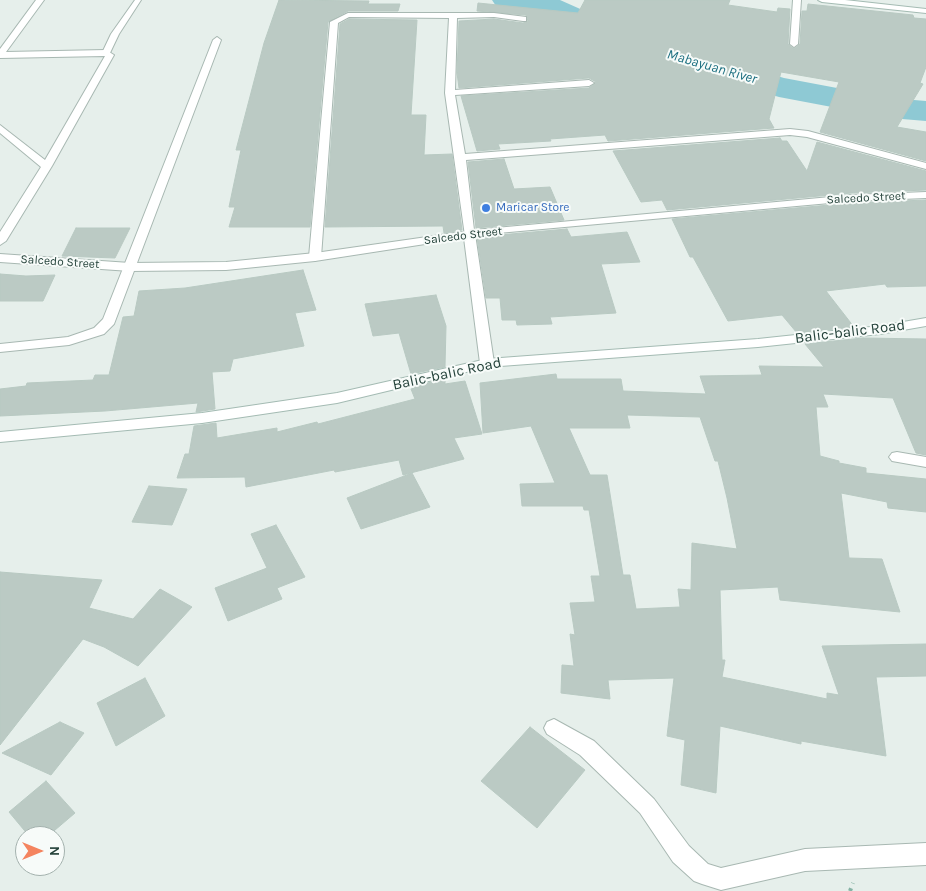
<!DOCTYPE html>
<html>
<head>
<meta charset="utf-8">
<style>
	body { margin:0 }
	#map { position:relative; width:926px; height:891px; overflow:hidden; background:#e6efeb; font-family:Karla,sans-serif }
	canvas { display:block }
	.north { position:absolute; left:15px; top:826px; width:50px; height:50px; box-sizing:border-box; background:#f7fbf9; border:1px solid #a3b1ad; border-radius:50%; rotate:90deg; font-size:14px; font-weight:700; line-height:20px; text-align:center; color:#24423a }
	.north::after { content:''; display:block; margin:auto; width:18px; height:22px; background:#f4845f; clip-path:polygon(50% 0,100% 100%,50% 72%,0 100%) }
</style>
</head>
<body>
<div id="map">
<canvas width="926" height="891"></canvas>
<div class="north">N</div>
</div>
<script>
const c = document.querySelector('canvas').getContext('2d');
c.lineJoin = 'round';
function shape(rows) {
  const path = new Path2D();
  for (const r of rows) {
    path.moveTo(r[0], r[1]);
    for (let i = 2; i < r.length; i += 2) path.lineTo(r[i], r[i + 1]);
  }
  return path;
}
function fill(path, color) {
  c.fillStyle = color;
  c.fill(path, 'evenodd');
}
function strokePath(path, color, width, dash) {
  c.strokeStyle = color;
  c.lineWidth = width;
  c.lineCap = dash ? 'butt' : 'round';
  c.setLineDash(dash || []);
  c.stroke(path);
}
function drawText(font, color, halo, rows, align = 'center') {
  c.font = font + ' Karla,sans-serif';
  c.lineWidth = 4;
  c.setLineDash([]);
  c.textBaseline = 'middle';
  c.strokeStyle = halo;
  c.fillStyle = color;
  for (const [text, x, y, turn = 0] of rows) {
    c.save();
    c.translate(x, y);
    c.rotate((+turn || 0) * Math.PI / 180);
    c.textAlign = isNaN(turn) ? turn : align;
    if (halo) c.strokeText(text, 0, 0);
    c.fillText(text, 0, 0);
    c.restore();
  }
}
const stream = shape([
	[532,0,536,0,533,3,531,2,532,0]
]);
const river = shape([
	[492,0,560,0,641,36,645,43,641,50,630,52,619,50,535,10,506,9,496,6,492,0],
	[706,55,784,78,890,98,926,101,926,121,890,118,779,97,695,72,690,65,695,58,706,55]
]);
const building = shape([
	[279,0,369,1,368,4,400,4,398,11,348,11,328,22,310,227,229,227,235,207,229,207,241,150,236,150,264,43,279,0],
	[585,0,730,0,728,5,777,12,778,8,790,9,788,44,794,49,800,44,802,11,807,11,808,4,913,15,914,18,926,19,926,67,920,83,923,84,897,127,926,132,926,161,820,132,839,82,781,72,769,119,774,128,608,141,605,135,550,139,551,141,498,144,500,149,477,151,461,96,589,88,596,82,589,78,459,88,457,73,459,21,494,19,523,23,528,21,526,15,477,11,478,3,578,13,585,0],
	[349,19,417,20,411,115,426,115,424,155,452,154,462,230,444,233,443,226,325,227,340,24,349,19],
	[780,138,782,141,787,141,807,171,817,142,926,171,926,190,852,193,667,210,662,200,641,202,613,151,780,138],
	[504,159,514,189,550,187,564,220,476,228,468,162,504,159],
	[926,200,926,286,887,287,885,284,826,291,854,327,797,333,782,315,728,321,693,257,690,257,672,219,852,203,926,200],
	[76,228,130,228,115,258,62,256,76,228],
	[567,229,571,237,627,232,640,262,601,264,616,313,550,317,552,324,517,325,516,320,502,320,500,298,486,298,477,237,567,229],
	[303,270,316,310,295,313,304,346,233,359,230,371,212,372,215,409,196,412,198,403,105,411,0,416,0,389,26,386,27,383,93,380,95,375,109,375,123,317,134,316,139,291,185,288,303,270],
	[0,274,26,276,55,275,43,301,0,301,0,274],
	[436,295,446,326,445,367,411,374,399,333,373,336,365,304,436,295],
	[863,338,926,339,926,455,916,453,893,398,823,394,828,407,816,407,820,456,839,461,839,463,866,468,866,473,926,479,926,512,888,508,887,502,841,493,849,558,882,559,900,612,780,600,778,587,720,590,722,660,725,660,722,677,827,699,827,693,839,695,822,646,926,644,926,676,876,677,886,756,801,741,801,744,720,726,716,793,681,785,685,740,667,736,674,678,608,680,610,699,561,693,562,665,574,666,570,634,575,635,570,603,595,602,591,576,600,576,589,510,584,510,583,506,522,506,520,484,555,483,531,426,483,433,480,383,556,374,557,379,621,379,623,391,706,394,700,376,762,375,759,366,824,367,805,344,863,338],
	[627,415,700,417,715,461,718,461,727,498,737,549,692,543,691,590,678,589,680,607,636,609,630,575,623,575,607,475,590,475,569,428,630,428,627,415],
	[445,379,445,384,465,381,482,434,454,438,464,459,403,475,399,460,335,472,334,470,246,487,245,477,177,478,185,454,189,454,194,426,216,423,217,438,277,428,277,432,317,422,318,424,415,399,411,389,415,388,414,386,445,379],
	[412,473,430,507,361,529,347,498,412,473],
	[149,486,187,489,172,525,132,522,149,486],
	[276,525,305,577,277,588,282,599,228,621,215,588,267,568,251,534,276,525],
	[0,572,102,580,89,608,133,619,160,589,192,607,138,666,104,647,83,639,0,745,0,572],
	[145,678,165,716,116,746,97,703,145,678],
	[60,722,84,733,51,775,2,753,60,722],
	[530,727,585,770,537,828,481,781,530,727],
	[46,781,75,813,48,836,29,836,9,812,46,781]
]);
const path = shape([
	[850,891,853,883]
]);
const service = shape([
	[135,0,141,0,119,34,109,55,103,55,102,53,111,34,135,0]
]);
const minor = shape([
	[36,0,44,0,6,52,106,50,114,55,52,166,6,241,0,245,0,232,41,167,0,133,0,125,45,160,105,56,0,58,0,49,36,0],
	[793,0,801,0,798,44,794,47,790,44,793,0],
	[348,13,494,13,526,17,526,21,523,21,494,17,457,18,455,90,589,80,594,83,589,86,455,95,465,154,790,129,808,131,926,163,926,169,807,137,790,135,466,160,474,230,852,195,926,192,926,198,852,201,465,236,445,93,449,18,349,17,338,23,321,257,315,261,311,260,309,257,330,22,348,13],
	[217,37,221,40,114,324,104,334,69,345,0,352,0,344,68,337,94,328,103,319,213,40,217,37],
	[897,452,926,457,926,467,892,461,889,457,892,453,897,452],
	[554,719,594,741,654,799,689,846,708,864,721,868,805,849,926,843,926,865,805,871,721,890,702,884,694,881,673,862,640,813,580,755,547,734,544,728,547,722,554,719]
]);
const tertiary = shape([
	[469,231,475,234,494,363,492,366,487,367,482,366,480,363,464,238,315,261,226,270,130,271,0,262,0,254,130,263,226,262,315,253,469,231]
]);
const secondary = shape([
	[818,0,845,0,926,9,926,13,822,2,818,0],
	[926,318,926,326,880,334,758,347,487,367,337,403,202,423,0,442,0,432,202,413,337,393,487,359,758,339,880,326,926,318]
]);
const markers = [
	[486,208,5,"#3f7fe0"]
];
const farStreetnames = [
	["Salcedo Street",866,198,-3],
	["Salcedo Street",463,236,-7],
	["Salcedo Street",60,262,4]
];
const farShopnames = [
	["Maricar Store",496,208]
];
const farWaternames = [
	["Mabayuan River",712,67,16]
];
const streetNames = [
	["Balic-balic Road",850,332,-7],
	["Balic-balic Road",447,374,-12]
];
fill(stream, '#8ec9d4');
fill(river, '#8ec9d4');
fill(building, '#bbcac4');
strokePath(building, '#b8c9c2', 1);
strokePath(service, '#a8b8b2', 2);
strokePath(minor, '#a8b8b2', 2);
strokePath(tertiary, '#a8b8b2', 2);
strokePath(secondary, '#a4bbb3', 2);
strokePath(path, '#86b3a5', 4, [3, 5]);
fill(service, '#fff');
fill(minor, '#fff');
fill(tertiary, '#fff');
fill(secondary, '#fff');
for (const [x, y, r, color] of markers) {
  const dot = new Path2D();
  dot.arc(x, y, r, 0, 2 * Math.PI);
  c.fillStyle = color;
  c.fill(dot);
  strokePath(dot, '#f7fbf9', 2);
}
drawText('12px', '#24423a', '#f7fbf9', farStreetnames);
drawText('12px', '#366cbe', '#f7fbf9', farShopnames, 'left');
drawText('italic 14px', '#1c6f80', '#f7fbf9', farWaternames);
drawText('15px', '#24423a', '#f7fbf9', streetNames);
</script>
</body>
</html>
